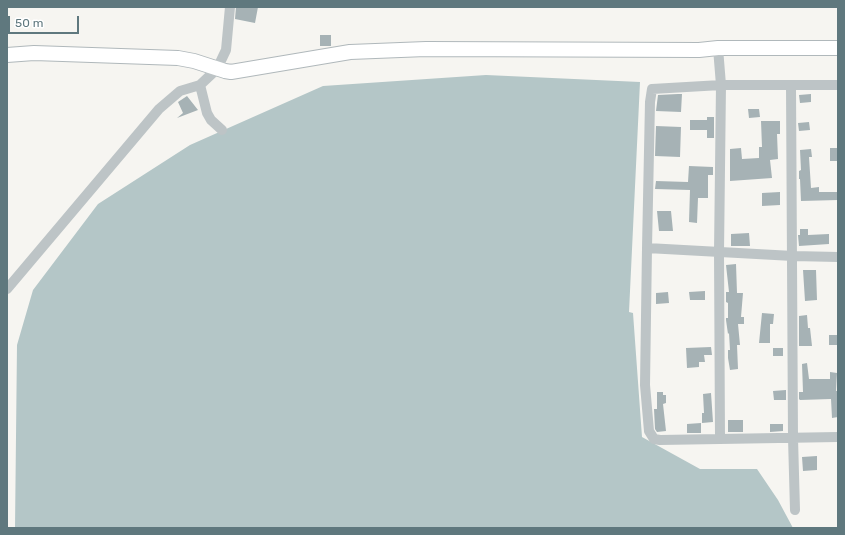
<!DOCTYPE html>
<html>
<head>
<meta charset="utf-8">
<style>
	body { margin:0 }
	#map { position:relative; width:845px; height:535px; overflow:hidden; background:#f6f5f1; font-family:Rubik,sans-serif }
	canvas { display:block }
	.frame { position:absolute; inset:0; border:8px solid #5f787e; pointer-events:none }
	.scale { position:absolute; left:8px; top:16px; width:71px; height:18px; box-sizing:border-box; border:2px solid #5f787e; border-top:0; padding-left:5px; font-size:12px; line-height:14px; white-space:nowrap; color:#5f787e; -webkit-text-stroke:3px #fff; paint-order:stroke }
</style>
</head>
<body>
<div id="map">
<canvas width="845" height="535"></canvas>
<div class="frame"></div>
<div class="scale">50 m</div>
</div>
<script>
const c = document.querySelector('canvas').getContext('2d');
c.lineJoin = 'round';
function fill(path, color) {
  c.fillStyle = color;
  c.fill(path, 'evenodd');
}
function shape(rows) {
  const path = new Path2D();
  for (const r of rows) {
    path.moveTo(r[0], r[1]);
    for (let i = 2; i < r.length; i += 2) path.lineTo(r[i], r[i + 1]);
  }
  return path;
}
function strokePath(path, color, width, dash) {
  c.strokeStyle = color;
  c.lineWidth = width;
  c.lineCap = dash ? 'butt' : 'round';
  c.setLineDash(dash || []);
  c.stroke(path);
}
const water = shape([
	[486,75,640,82,629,312,633,313,642,437,700,469,757,469,778,500,793,528,15,528,17,345,33,290,98,204,190,145,323,86]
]);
const building = shape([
	[236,7,258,7,255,23,235,19],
	[320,35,331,35,331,46,320,46],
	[678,94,682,94,681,112,656,111,658,95],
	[811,94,811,102,800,103,799,95],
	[187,96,198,110,177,118,183,113,178,102],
	[748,109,759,109,760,117,749,118],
	[707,117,714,117,714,138,707,138,707,130,690,130,690,120,707,120],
	[761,121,780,121,780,134,777,134,778,159,770,160,772,178,730,181,730,149,741,148,742,159,759,158,759,147,762,147],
	[809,122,810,130,799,131,798,123],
	[656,126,681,127,680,157,655,156],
	[830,148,838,148,838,161,830,161],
	[811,149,812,157,809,157,811,188,819,187,819,192,838,192,838,200,801,201,800,179,799,179,799,171,801,170,800,150],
	[689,166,713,167,713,175,708,175,708,198,698,198,697,223,689,222,690,190,655,189,656,181,688,182],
	[780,192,780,205,762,206,762,193],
	[657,211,671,211,673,231,659,231],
	[800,229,808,229,808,235,829,234,829,244,799,246,798,235,800,235],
	[749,233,750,246,731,246,731,234],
	[736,264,737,293,743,293,741,317,744,317,744,324,738,324,740,345,737,345,738,369,730,370,728,358,728,350,730,350,729,333,728,334,726,320,726,318,728,318,728,303,726,302,726,292,729,292,726,265],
	[803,270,816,270,817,300,805,301],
	[705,291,705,300,690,300,689,292],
	[668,292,669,303,656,304,656,293],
	[762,313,774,314,773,324,770,324,770,343,759,343],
	[807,315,808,328,810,328,812,346,799,346,799,316],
	[829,335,838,335,838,345,829,345],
	[711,347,712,355,704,355,705,362,699,362,699,367,687,368,686,348],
	[773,348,783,348,783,356,773,356],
	[807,363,809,379,830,379,830,372,837,373,836,391,838,391,838,417,832,418,831,399,800,400,799,399,799,392,803,392,802,364],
	[786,390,786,400,774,400,773,391],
	[657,392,663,392,663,395,666,395,666,403,663,404,666,431,657,432,655,429,654,409,657,409],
	[711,393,713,422,702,423,702,413,704,413,703,394],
	[728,420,743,420,743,432,728,432],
	[701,423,701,433,687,433,687,424],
	[770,424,783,424,783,431,770,432],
	[817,456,817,470,803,471,802,457]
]);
const street = shape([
	[718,48,721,85,719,252,720,439],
	[200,85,207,113,211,120,222,130],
	[838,85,721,85,652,89,650,102,647,248,645,385,649,431,654,439,660,440,838,437],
	[791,86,793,438,795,510],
	[647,248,793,256,838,257],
	[7,289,159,109,180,91,200,85,217,69,226,50,230,7]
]);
const secondary = shape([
	[7,55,34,53,178,58,194,61,225,71,231,72,350,52,426,49,699,50,718,48,838,48]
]);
fill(water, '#b4c6c7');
fill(building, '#a6b2b5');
strokePath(secondary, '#b0b8bb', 16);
strokePath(street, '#bdc4c6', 10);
strokePath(secondary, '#fff', 14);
</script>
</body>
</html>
